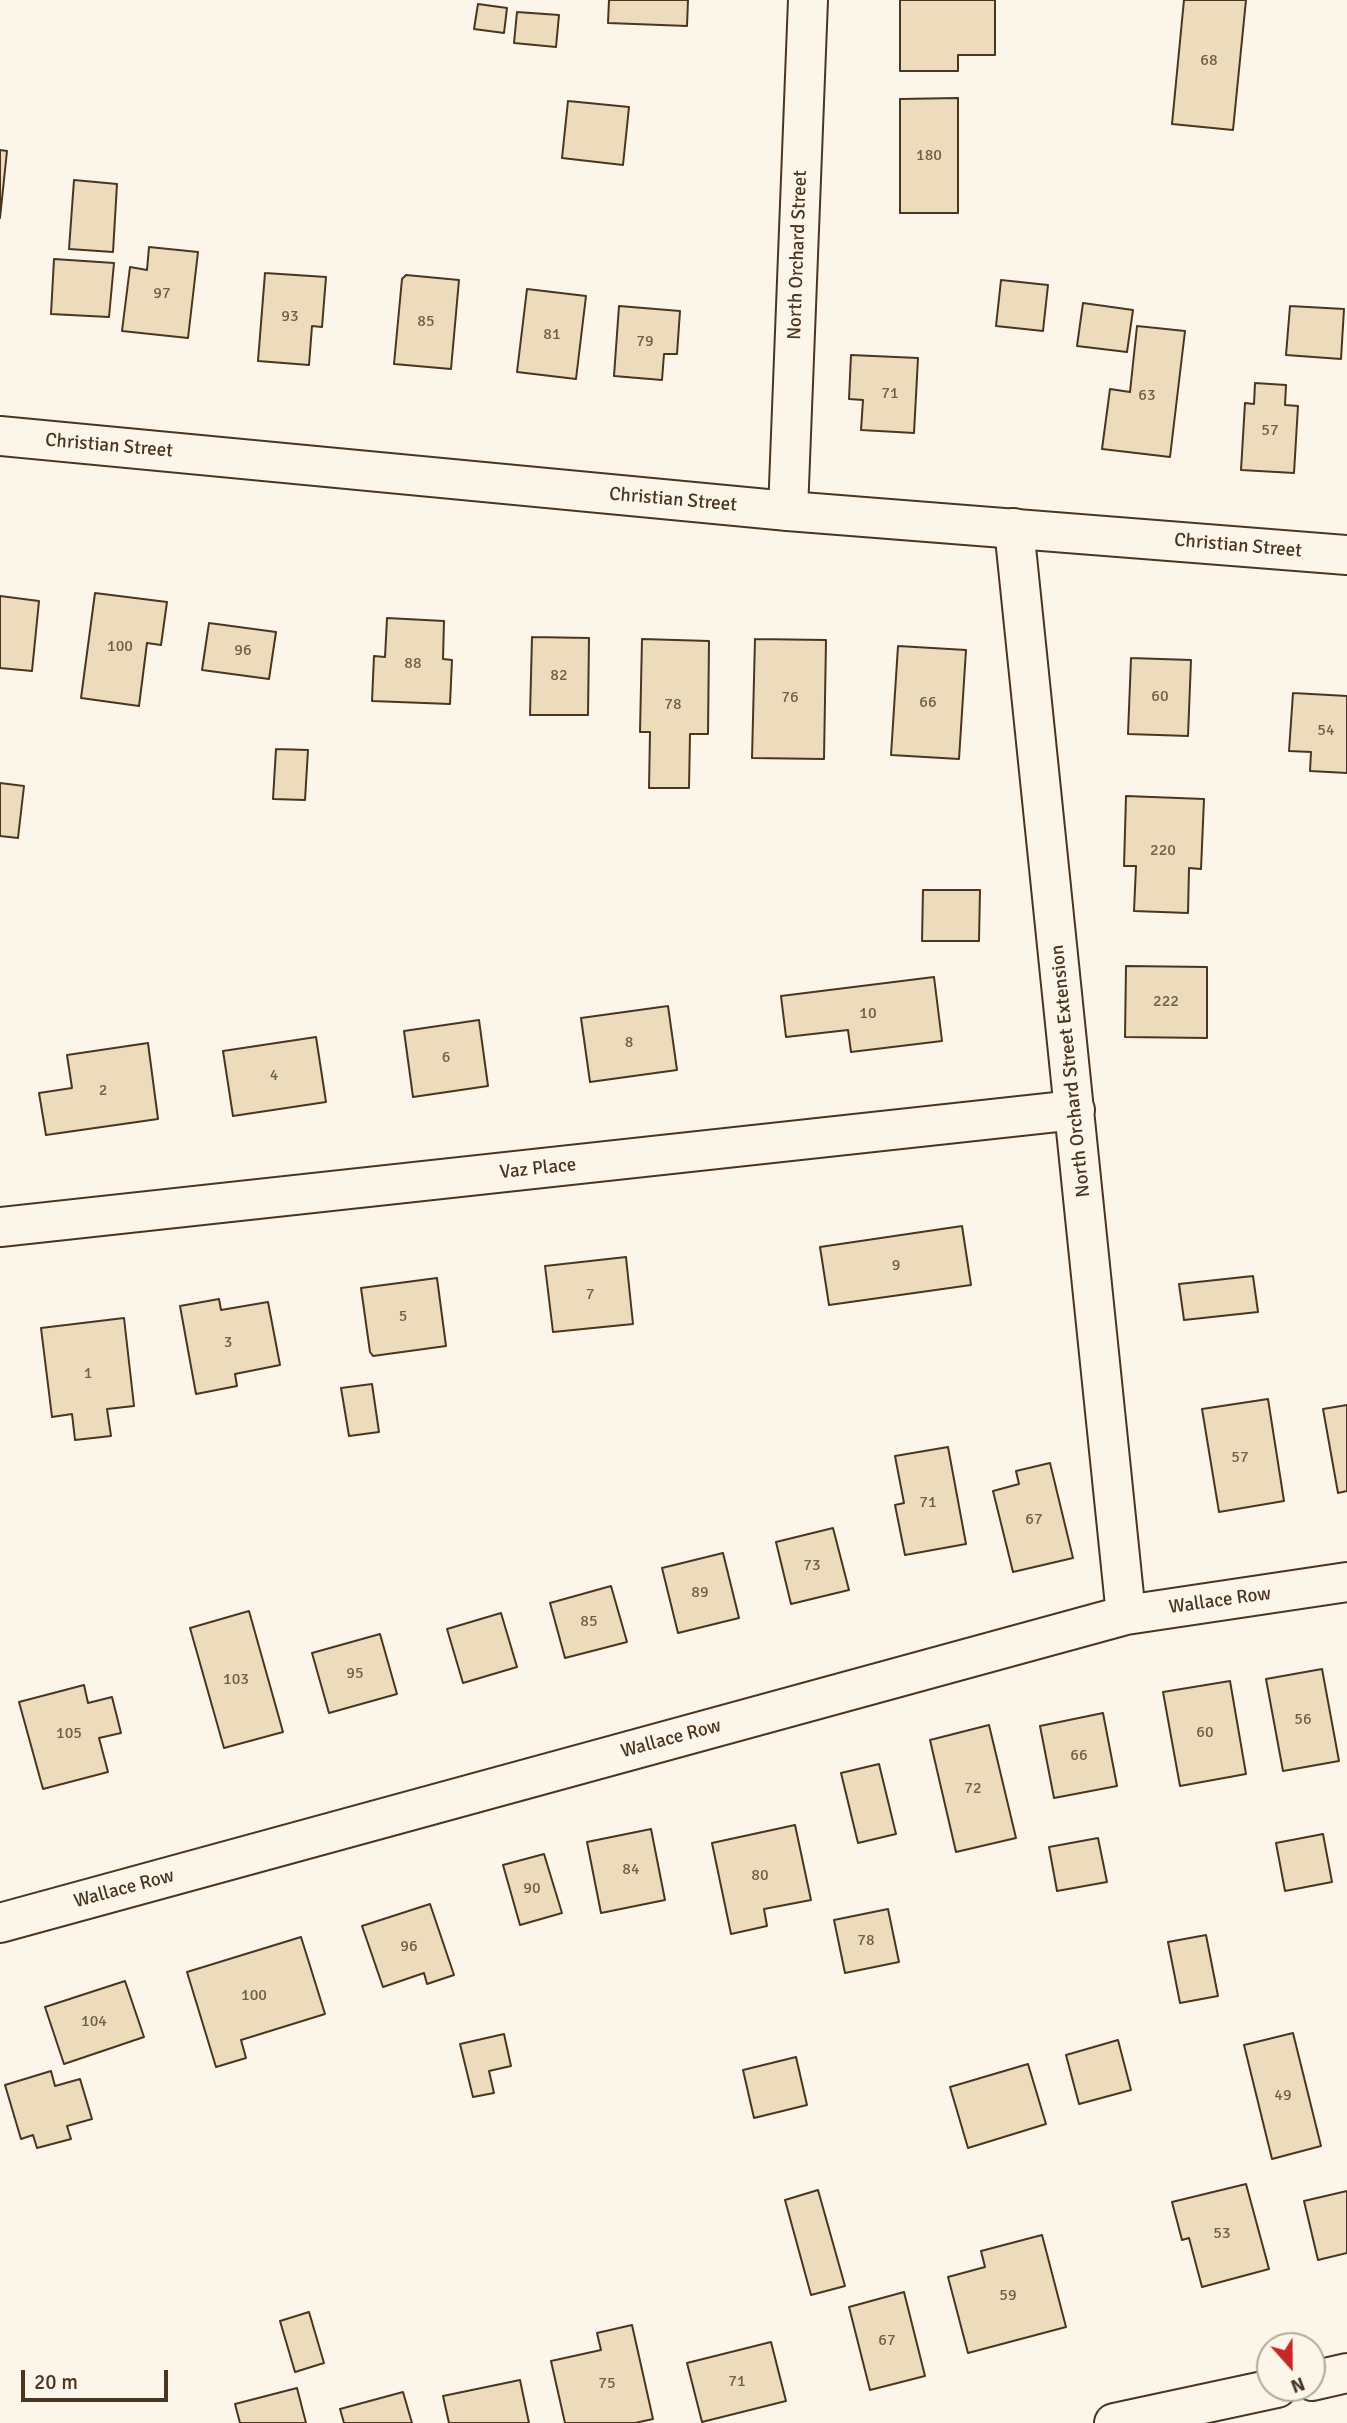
<!DOCTYPE html>
<html>
<head>
<meta charset="utf-8">
<style>
	body { margin:0 }
	#map { position:relative; width:1347px; height:2423px; overflow:hidden; background:#fbf6e9; font-family:Signika,sans-serif }
	canvas { display:block }
	.north { position:absolute; left:1256px; top:2332px; width:70px; height:70px; box-sizing:border-box; background:#fbf6e9; border:2px solid #b4a999; border-radius:50%; rotate:159deg; font-size:19px; font-weight:700; line-height:28px; text-align:center; color:#4a3520 }
	.north::after { content:''; display:block; margin:auto; width:24px; height:32px; background:#c62828; clip-path:polygon(50% 0,100% 100%,50% 72%,0 100%) }
	.scale { position:absolute; left:21px; top:2370px; width:147px; height:32px; box-sizing:border-box; border:4px solid #4a3520; border-top:0; padding-left:9px; font-size:21px; line-height:24px; white-space:nowrap; color:#4a3520; -webkit-text-stroke:5px #fbf6e9; paint-order:stroke }
</style>
</head>
<body>
<div id="map">
<canvas width="1347" height="2423"></canvas>
<div class="north">N</div>
<div class="scale">20 m</div>
</div>
<script>
const c = document.querySelector('canvas').getContext('2d');
c.lineJoin = 'round';
function fill(path, color) {
  c.fillStyle = color;
  c.fill(path, 'evenodd');
}
function shape(rows) {
  const path = new Path2D();
  for (const r of rows) {
    path.moveTo(r[0], r[1]);
    for (let i = 2; i < r.length; i += 2) path.lineTo(r[i], r[i + 1]);
  }
  return path;
}
function strokePath(path, color, width, dash) {
  c.strokeStyle = color;
  c.lineWidth = width;
  c.lineCap = dash ? 'butt' : 'round';
  c.setLineDash(dash || []);
  c.stroke(path);
}
function drawText(font, color, halo, rows, align = 'center') {
  c.font = font + ' Signika,sans-serif';
  c.lineWidth = 5;
  c.setLineDash([]);
  c.textBaseline = 'middle';
  c.strokeStyle = halo;
  c.fillStyle = color;
  for (const [text, x, y, turn = 0] of rows) {
    c.save();
    c.translate(x, y);
    c.rotate((+turn || 0) * Math.PI / 180);
    c.textAlign = isNaN(turn) ? turn : align;
    if (halo) c.strokeText(text, 0, 0);
    c.fillText(text, 0, 0);
    c.restore();
  }
}
const building = shape([
	[609,0,688,0,687,26,608,23,609,0],
	[900,0,995,0,995,55,958,55,958,71,900,71,900,0],
	[1184,0,1246,0,1233,130,1172,124,1184,0],
	[478,4,507,8,504,33,474,29,478,4],
	[517,12,559,15,556,47,514,43,517,12],
	[958,98,958,213,900,213,900,99,958,98],
	[568,101,629,107,623,165,562,158,568,101],
	[0,150,7,151,0,218,0,150],
	[74,180,117,184,113,252,69,249,74,180],
	[149,247,198,252,188,338,122,331,130,267,147,270,149,247],
	[54,259,114,263,109,317,51,314,54,259],
	[265,273,326,277,322,327,312,326,309,365,258,361,265,273],
	[406,275,459,280,451,369,394,364,402,279,406,275],
	[1001,280,1048,285,1043,331,996,326,1001,280],
	[527,289,586,296,576,379,517,372,527,289],
	[1083,303,1133,310,1127,352,1077,346,1083,303],
	[619,306,680,311,677,354,664,354,662,380,614,376,619,306],
	[1290,306,1344,309,1341,359,1286,355,1290,306],
	[1137,326,1185,331,1170,457,1102,449,1110,389,1130,392,1137,326],
	[851,355,918,358,914,433,861,430,863,400,849,399,851,355],
	[1255,383,1286,385,1285,405,1298,406,1294,473,1241,470,1245,403,1254,404,1255,383],
	[95,593,167,602,161,645,147,643,139,706,81,698,95,593],
	[0,596,39,601,32,671,0,668,0,596],
	[387,618,444,621,443,659,452,660,450,704,372,701,374,656,385,657,387,618],
	[209,623,276,632,269,679,202,670,209,623],
	[532,637,589,638,588,715,530,715,532,637],
	[642,639,709,641,708,734,690,734,689,788,649,788,650,732,640,732,642,639],
	[755,639,826,640,824,759,752,758,755,639],
	[898,646,966,650,959,759,891,755,898,646],
	[1131,658,1191,660,1188,736,1128,734,1131,658],
	[1293,693,1347,696,1347,773,1310,771,1311,752,1289,751,1293,693],
	[276,749,308,750,305,800,273,799,276,749],
	[0,783,24,786,18,838,0,836,0,783],
	[1126,796,1204,799,1201,869,1189,868,1188,913,1134,911,1136,866,1124,866,1126,796],
	[923,890,980,890,979,941,922,941,923,890],
	[1126,966,1207,967,1207,1038,1125,1037,1126,966],
	[934,977,942,1041,851,1052,848,1030,786,1037,781,996,934,977],
	[668,1006,677,1070,590,1082,581,1018,668,1006],
	[479,1020,488,1086,413,1097,404,1031,479,1020],
	[316,1037,326,1102,233,1116,223,1051,316,1037],
	[148,1043,158,1119,46,1135,39,1093,72,1088,67,1055,148,1043],
	[962,1226,971,1285,829,1305,820,1247,962,1226],
	[626,1257,633,1324,553,1332,545,1266,626,1257],
	[1253,1276,1258,1312,1184,1320,1179,1284,1253,1276],
	[437,1278,446,1346,373,1356,370,1352,361,1288,437,1278],
	[219,1299,221,1310,268,1302,280,1365,235,1374,237,1386,196,1394,180,1306,219,1299],
	[124,1318,134,1406,107,1409,111,1436,75,1440,72,1414,52,1417,41,1328,124,1318],
	[372,1384,379,1432,349,1436,341,1388,372,1384],
	[1268,1399,1284,1501,1219,1512,1202,1409,1268,1399],
	[1347,1405,1347,1491,1338,1493,1323,1409,1347,1405],
	[948,1447,966,1544,905,1555,895,1505,904,1503,895,1456,948,1447],
	[1050,1463,1073,1558,1013,1572,993,1491,1019,1484,1016,1471,1050,1463],
	[833,1528,849,1590,791,1604,776,1542,833,1528],
	[723,1553,739,1618,678,1633,662,1568,723,1553],
	[611,1586,627,1642,565,1658,550,1603,611,1586],
	[249,1611,283,1732,224,1748,190,1628,249,1611],
	[501,1613,517,1667,463,1683,447,1629,501,1613],
	[380,1634,397,1694,329,1713,312,1653,380,1634],
	[1322,1669,1339,1761,1283,1771,1266,1679,1322,1669],
	[1230,1681,1246,1774,1180,1786,1163,1692,1230,1681],
	[84,1685,88,1703,112,1697,121,1733,99,1738,108,1772,43,1789,19,1702,84,1685],
	[1103,1713,1117,1786,1054,1798,1040,1726,1103,1713],
	[989,1725,1016,1838,956,1852,930,1740,989,1725],
	[879,1764,896,1834,858,1843,841,1773,879,1764],
	[795,1825,811,1900,764,1909,767,1926,731,1934,712,1843,795,1825],
	[651,1829,665,1900,601,1913,587,1842,651,1829],
	[1323,1834,1332,1882,1285,1891,1276,1843,1323,1834],
	[1098,1838,1107,1882,1057,1891,1049,1847,1098,1838],
	[544,1854,562,1913,520,1925,503,1865,544,1854],
	[430,1904,454,1975,427,1984,424,1973,383,1987,362,1926,430,1904],
	[888,1909,899,1962,845,1973,834,1920,888,1909],
	[1206,1935,1218,1996,1180,2003,1168,1942,1206,1935],
	[301,1937,325,2014,241,2040,246,2058,216,2067,187,1972,301,1937],
	[125,1981,144,2037,64,2064,45,2007,125,1981],
	[1293,2033,1321,2146,1272,2159,1244,2045,1293,2033],
	[504,2034,511,2066,489,2071,494,2093,473,2097,460,2044,504,2034],
	[1118,2040,1131,2090,1079,2104,1066,2055,1118,2040],
	[796,2057,807,2105,754,2118,743,2070,796,2057],
	[1028,2064,1046,2124,968,2148,950,2087,1028,2064],
	[51,2071,55,2086,80,2079,92,2119,67,2126,71,2139,37,2148,33,2135,21,2139,5,2085,51,2071],
	[1246,2184,1269,2269,1202,2287,1189,2238,1182,2240,1172,2202,1246,2184],
	[818,2190,845,2286,811,2295,785,2200,818,2190],
	[1347,2191,1347,2253,1318,2260,1304,2201,1347,2191],
	[1042,2235,1066,2327,968,2353,948,2277,985,2267,981,2251,1042,2235],
	[904,2292,925,2376,870,2390,849,2307,904,2292],
	[309,2312,324,2363,295,2372,280,2321,309,2312],
	[632,2325,653,2419,635,2423,565,2423,551,2361,601,2350,597,2333,632,2325],
	[771,2342,786,2401,702,2422,687,2363,771,2342],
	[520,2380,529,2423,449,2423,443,2396,520,2380],
	[297,2388,306,2423,240,2423,235,2404,297,2388],
	[403,2392,412,2423,344,2423,340,2409,403,2392]
]);
const street = shape([
	[788,511,808,0],
	[1014,528,1126,1615],
	[0,1227,1075,1110],
	[0,1923,1126,1615,1347,1582],
	[1312,2381,1347,2373],
	[1114,2423,1277,2388]
]);
const secondary = shape([
	[0,436,788,511,1347,555]
]);
const numberNames = [
	["68",1209,61],
	["180",929,156],
	["97",162,294],
	["93",290,317],
	["85",426,322],
	["81",552,335],
	["79",645,342],
	["71",890,394],
	["63",1147,396],
	["57",1270,431],
	["100",120,647],
	["96",243,651],
	["88",413,664],
	["82",559,676],
	["60",1160,697],
	["76",790,698],
	["66",928,703],
	["78",673,705],
	["54",1326,731],
	["220",1163,851],
	["222",1166,1002],
	["10",868,1014],
	["8",629,1043],
	["6",446,1058],
	["4",274,1076],
	["2",103,1091],
	["9",896,1266],
	["7",590,1295],
	["5",403,1317],
	["3",228,1343],
	["1",88,1374],
	["57",1240,1458],
	["71",928,1503],
	["67",1034,1520],
	["73",812,1566],
	["89",700,1593],
	["85",589,1622],
	["95",355,1674],
	["103",236,1680],
	["56",1303,1720],
	["60",1205,1733],
	["105",69,1734],
	["66",1079,1756],
	["72",973,1789],
	["84",631,1870],
	["80",760,1876],
	["90",532,1889],
	["78",866,1941],
	["96",409,1947],
	["100",254,1996],
	["104",94,2022],
	["49",1283,2096],
	["53",1222,2234],
	["59",1008,2296],
	["67",887,2341],
	["71",737,2382],
	["75",607,2384]
];
const streetNames = [
	["North Orchard Street",798,255,-88],
	["Christian Street",109,446,5],
	["Christian Street",673,500,5],
	["Christian Street",1238,546,5],
	["North Orchard Street Extension",1071,1071,-96],
	["Vaz Place",538,1169,-6],
	["Wallace Row",1220,1601,-8],
	["Wallace Row",671,1739,-15],
	["Wallace Row",124,1889,-15]
];
fill(building, '#ecdcbc');
strokePath(building, '#4a3520', 2);
strokePath(street, '#4a3520', 42);
strokePath(secondary, '#4a3520', 42);
strokePath(street, '#fbf6e9', 38);
strokePath(secondary, '#fbf6e9', 38);
drawText('16px', '#725f47', null, numberNames);
drawText('19px', '#4a3520', '#fbf6e9', streetNames);
</script>
</body>
</html>
